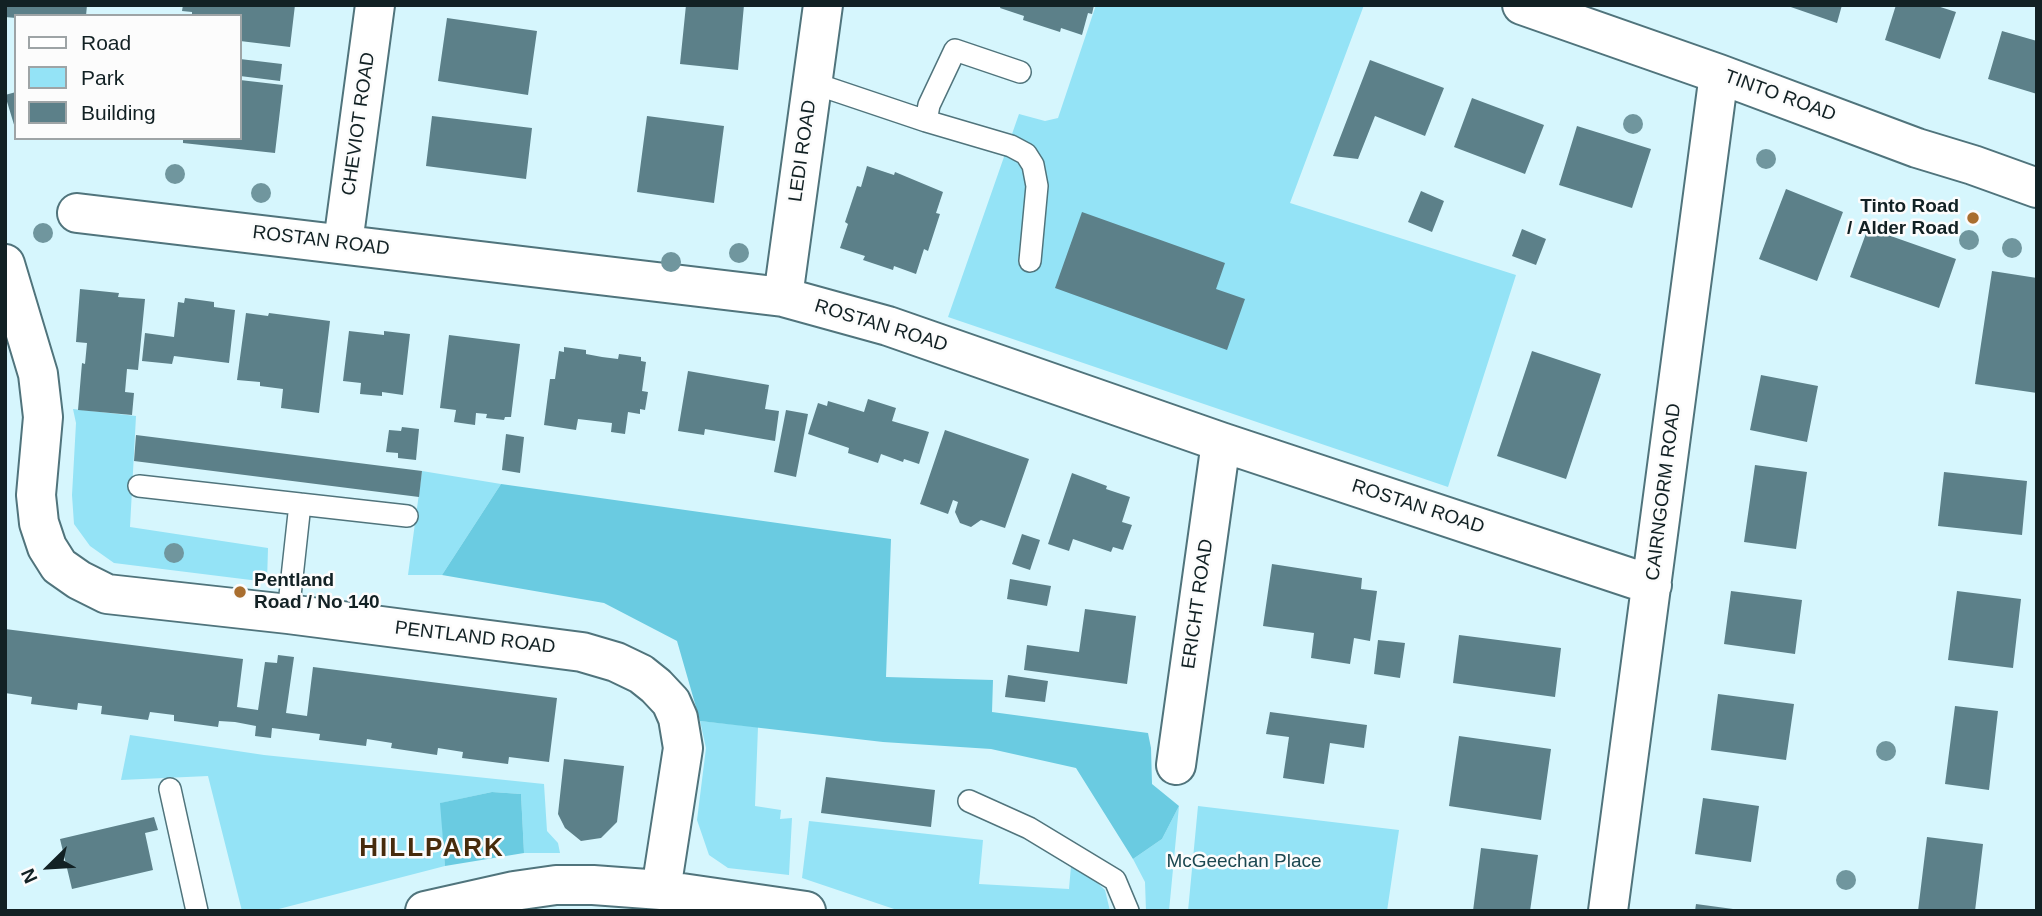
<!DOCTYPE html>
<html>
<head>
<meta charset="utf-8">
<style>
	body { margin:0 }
	#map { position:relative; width:2042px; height:916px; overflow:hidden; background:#d6f6fd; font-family:Helvetica,sans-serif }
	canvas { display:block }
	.frame { position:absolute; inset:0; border:7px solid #122124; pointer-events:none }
	.legend { position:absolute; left:14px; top:14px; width:228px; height:126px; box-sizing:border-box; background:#fcfcfc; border:2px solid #9ea4a6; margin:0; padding:9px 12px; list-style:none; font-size:21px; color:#122124 }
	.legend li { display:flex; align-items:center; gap:14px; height:35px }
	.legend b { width:35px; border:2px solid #9ea4a6 }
	.north { position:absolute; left:14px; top:832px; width:70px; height:70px; -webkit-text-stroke:5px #fcfcfc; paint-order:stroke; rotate:246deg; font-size:19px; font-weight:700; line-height:28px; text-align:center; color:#122124 }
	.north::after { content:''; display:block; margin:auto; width:24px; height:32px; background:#122124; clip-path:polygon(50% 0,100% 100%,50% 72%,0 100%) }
</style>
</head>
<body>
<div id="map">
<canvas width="2042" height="916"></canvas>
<div class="frame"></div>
<ul class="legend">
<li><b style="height:9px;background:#fff"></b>Road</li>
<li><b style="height:19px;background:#94e3f6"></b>Park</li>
<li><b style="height:19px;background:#5c8089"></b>Building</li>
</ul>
<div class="north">N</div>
</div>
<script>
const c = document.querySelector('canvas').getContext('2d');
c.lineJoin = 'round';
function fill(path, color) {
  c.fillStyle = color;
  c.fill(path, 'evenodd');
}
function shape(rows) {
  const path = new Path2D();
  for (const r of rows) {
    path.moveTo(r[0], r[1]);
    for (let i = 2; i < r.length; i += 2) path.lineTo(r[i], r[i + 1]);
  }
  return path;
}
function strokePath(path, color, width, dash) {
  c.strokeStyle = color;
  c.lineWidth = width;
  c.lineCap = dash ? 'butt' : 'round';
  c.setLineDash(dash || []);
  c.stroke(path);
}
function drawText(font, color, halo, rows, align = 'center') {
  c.font = font + ' Helvetica,sans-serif';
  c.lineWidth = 5;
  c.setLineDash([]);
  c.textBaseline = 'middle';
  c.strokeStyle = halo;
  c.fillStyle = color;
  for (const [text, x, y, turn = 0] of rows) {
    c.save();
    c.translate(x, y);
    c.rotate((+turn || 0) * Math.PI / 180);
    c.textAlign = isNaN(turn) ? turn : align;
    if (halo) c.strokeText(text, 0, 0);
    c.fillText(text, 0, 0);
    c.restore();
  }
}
const green = shape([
	[1096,5,1364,5,1290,203,1516,275,1448,487,948,317,1019,114,1045,121,1058,118],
	[73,409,136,416,130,527,268,548,267,582,114,563,90,546,74,524,72,495,76,423],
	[422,471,501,484,442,575,408,575],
	[700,721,758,727,755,806,781,810,780,819,792,818,789,875,728,868,709,855,697,820,706,748],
	[130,735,264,755,544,784,547,831,558,843,560,853,524,853,521,794,492,792,441,803,445,866,271,911,242,911,208,776,121,780],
	[1179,806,1169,911,1146,911,1145,882,1133,859,1162,839],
	[1198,806,1399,830,1387,911,1188,911],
	[809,821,983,840,979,884,1069,889,1071,866,1087,873,1105,890,1110,911,900,911,802,878]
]);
const forest = shape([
	[501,484,891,539,886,677,993,680,992,712,1148,733,1151,748,1152,784,1179,806,1162,839,1133,859,1076,768,991,749,883,742,700,721,677,641,604,603,442,575],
	[492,792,521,794,524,853,445,866,440,803]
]);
const building = shape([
	[5,5,87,5,86,16,16,16,16,18,5,17],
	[183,5,295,5,290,47,240,41,240,16,192,16,192,12,182,11],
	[686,5,744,5,738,70,680,64],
	[1001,5,1094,5,1092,14,1088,13,1082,35,1061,28,1060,32,1023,20,1024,16,1000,8],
	[1785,5,1842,5,1837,23],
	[1896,5,1934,5,1956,12,1940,59,1885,40],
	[447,18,537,31,528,95,438,81],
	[2002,31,2037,41,2037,94,1988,79],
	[240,59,282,64,280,81,240,76],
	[1370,60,1444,88,1425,136,1375,116,1358,159,1333,156],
	[240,80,283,85,275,153,183,143,183,138,240,138],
	[16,92,16,128,15,128,5,95],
	[1472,98,1544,125,1525,174,1454,147],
	[432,116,532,128,526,179,426,166],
	[647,116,724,126,714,203,637,192],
	[1577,126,1651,149,1632,208,1559,185],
	[867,166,894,175,895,172,943,192,936,213,940,214,928,251,924,249,916,274,894,266,893,270,863,260,865,256,840,248,848,224,845,222,857,186,861,187],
	[1786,189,1843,212,1817,281,1759,259],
	[1421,191,1444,201,1432,232,1408,222],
	[1082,212,1225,263,1216,289,1245,299,1227,350,1055,288],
	[1868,228,1956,259,1939,308,1850,277],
	[1522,229,1546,239,1536,265,1512,256],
	[1992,271,2037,278,2037,393,1975,384],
	[80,289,119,293,118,297,145,299,138,370,127,369,125,392,134,393,132,415,78,410,82,363,85,364,87,343,76,342],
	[185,298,214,302,214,307,235,310,229,363,174,356,172,364,142,361,145,333,174,337,178,302,184,303],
	[246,313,268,316,269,313,330,321,319,413,281,408,283,389,260,386,260,382,237,380],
	[349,331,384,335,384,331,410,334,403,395,382,392,382,396,360,394,361,383,343,381],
	[449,335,520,344,511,417,505,417,504,420,486,418,487,414,476,413,475,425,454,422,456,410,440,408],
	[564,347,586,350,586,354,602,357,618,359,619,354,641,357,641,361,646,362,642,391,648,392,645,410,640,409,640,414,628,412,625,434,611,432,612,423,578,419,576,430,544,425,550,379,555,379,559,351,564,352],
	[1532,351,1601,374,1566,479,1497,456],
	[688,371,769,385,765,409,779,411,775,441,705,429,704,435,678,431],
	[1761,375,1818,386,1807,442,1750,430],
	[868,399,896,408,892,421,929,432,919,464,904,459,903,462,881,454,878,463,848,453,849,448,808,434,818,403,827,406,828,401,864,412],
	[786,410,808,414,796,477,774,472],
	[402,427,419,429,416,460,398,458,398,453,386,452,389,430,401,431],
	[945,430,1029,459,1005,528,981,520,971,527,960,523,955,512,958,502,953,500,948,514,920,504],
	[506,434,524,437,520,473,502,470],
	[136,435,422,471,419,497,134,461],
	[1755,465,1807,472,1796,549,1744,542],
	[1944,472,2027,481,2022,535,1938,526],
	[1072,473,1107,486,1106,489,1130,497,1122,522,1132,525,1123,550,1113,547,1111,552,1073,539,1069,551,1048,544],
	[1022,534,1040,540,1030,570,1012,564],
	[1272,564,1362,578,1361,589,1377,591,1370,641,1354,638,1350,664,1311,658,1314,633,1263,626],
	[1010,579,1051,586,1047,606,1007,599],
	[1731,591,1802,600,1795,654,1724,644],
	[1957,591,2021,599,2013,668,1948,660],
	[1085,609,1136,616,1127,684,1024,670,1027,645,1079,652],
	[5,629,243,659,237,707,258,710,265,662,277,663,278,655,294,657,286,713,307,716,313,667,557,698,549,762,509,757,508,764,462,758,463,752,438,748,437,755,391,748,392,743,367,739,366,746,319,740,320,734,272,728,271,738,255,736,256,726,235,722,219,721,218,727,174,721,174,715,150,712,148,720,101,714,102,706,78,703,77,710,31,704,32,697,5,693],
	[1459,635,1561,648,1555,697,1453,683],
	[1378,640,1405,643,1400,678,1374,674],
	[1008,675,1048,681,1045,702,1005,697],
	[1718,694,1794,704,1786,760,1711,750],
	[1955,706,1998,711,1989,790,1945,784],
	[1270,712,1367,725,1364,748,1330,743,1324,784,1283,778,1289,737,1266,734],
	[1459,736,1551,749,1541,820,1449,806],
	[564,759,624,766,617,822,601,838,581,841,565,828,558,814],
	[826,777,935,790,931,827,821,813],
	[1703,798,1759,806,1751,862,1695,854],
	[154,817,158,830,145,833,153,870,72,889,60,839],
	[1927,837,1983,844,1975,911,1918,911],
	[1481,848,1538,855,1530,911,1473,911],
	[1696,904,1733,909,1733,911,1695,911]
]);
const service = shape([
	[813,83,926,121,1011,146,1026,154,1033,165,1037,186,1030,261],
	[926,121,929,105,955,50,1020,72],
	[139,486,407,516],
	[288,614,300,504],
	[170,789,197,911],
	[969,801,1029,828,1115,880,1128,911]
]);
const minor = shape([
	[1522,5,1719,74,1917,148,1973,165,2037,188],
	[77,213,783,297,888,326,1221,442,1652,585],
	[343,243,375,5],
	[5,264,38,374,43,417,36,495,39,523,47,547,59,566,79,580,107,594,288,614,582,652,616,662,641,674,656,686,671,702,678,718,683,748,661,890],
	[783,297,823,5],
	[1176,765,1221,442],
	[425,911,514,891,556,885,593,885,661,890,806,911],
	[1608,911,1719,74]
]);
const trees = [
	[1633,124],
	[1766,159],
	[175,174],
	[261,193],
	[43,233],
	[1969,240],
	[2012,248],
	[739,253],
	[671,262],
	[174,553],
	[1886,751],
	[1846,880]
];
const markers = [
	[1973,218,7,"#a96e2f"],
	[240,592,7,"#a96e2f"]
];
const streetNames = [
	["TINTO ROAD",1780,96,20],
	["CHEVIOT ROAD",359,124,-82],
	["LEDI ROAD",803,151,-82],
	["ROSTAN ROAD",321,241,7],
	["ROSTAN ROAD",881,326,17],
	["CAIRNGORM ROAD",1664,492,-83],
	["ROSTAN ROAD",1418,507,18],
	["ERICHT ROAD",1198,604,-82],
	["PENTLAND ROAD",475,638,7]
];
const poiNames = [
	["Tinto Road",1959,207],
	["/ Alder Road",1959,229],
	["Pentland",254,581,"left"],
	["Road / No 140",254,603,"left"]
];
const parkNames = [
	["McGeechan Place",1244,862]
];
const districtNames = [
	["HILLPARK",432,849]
];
fill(green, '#94e3f6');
fill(forest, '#6acbe1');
fill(building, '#5c8089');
strokePath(service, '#50747c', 24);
strokePath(minor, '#50747c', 42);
strokePath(service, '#fff', 21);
strokePath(minor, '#fff', 38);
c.fillStyle = '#70969e';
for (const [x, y] of trees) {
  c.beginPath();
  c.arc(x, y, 10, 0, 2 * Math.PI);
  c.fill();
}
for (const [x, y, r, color] of markers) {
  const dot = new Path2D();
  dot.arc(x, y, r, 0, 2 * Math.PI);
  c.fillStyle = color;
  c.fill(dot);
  strokePath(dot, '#fcfcfc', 2.5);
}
drawText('19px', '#122124', '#fcfcfc', streetNames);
drawText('bold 19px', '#122124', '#fcfcfc', poiNames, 'right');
drawText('19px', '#1c4851', '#fcfcfc', parkNames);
c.letterSpacing = '2px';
drawText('bold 26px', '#472b0c', '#fcfcfc', districtNames);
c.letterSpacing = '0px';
</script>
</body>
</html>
